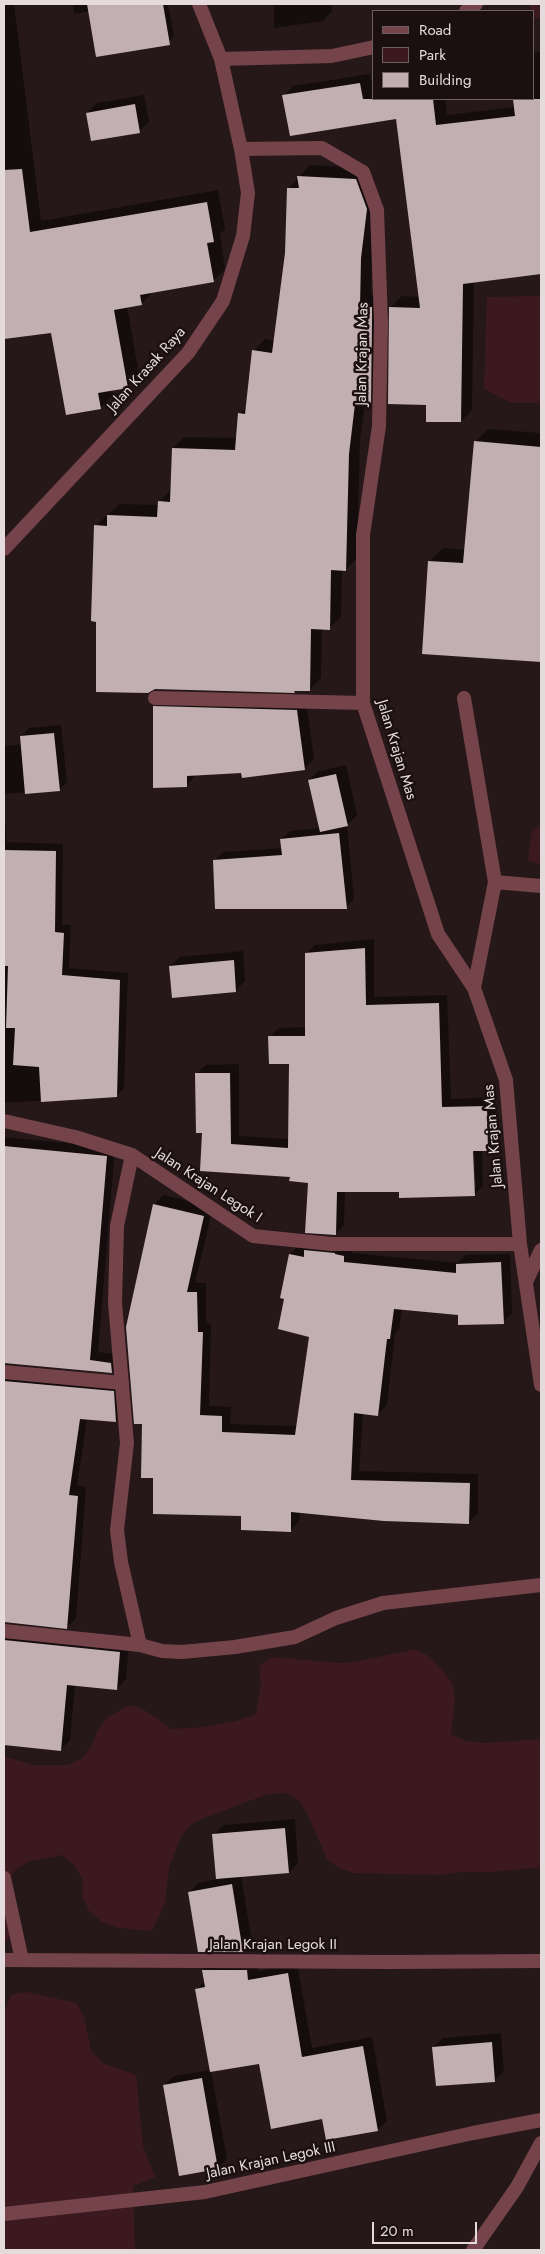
<!DOCTYPE html>
<html>
<head>
<meta charset="utf-8">
<style>
	body { margin:0 }
	#map { position:relative; width:545px; height:2254px; overflow:hidden; background:#261819; font-family:Jost,sans-serif }
	canvas { display:block }
	.frame { position:absolute; inset:0; border:5px solid #e5dbdc; pointer-events:none }
	.legend { position:absolute; left:372px; top:10px; width:162px; height:90px; box-sizing:border-box; background:#1c0f10; border:1px solid #6c6162; margin:0; padding:6px 9px; list-style:none; font-size:15px; color:#e5dbdc }
	.legend li { display:flex; align-items:center; gap:10px; height:25px }
	.legend b { width:25px; border:1px solid #6c6162 }
	.scale { position:absolute; left:372px; top:2222px; width:105px; height:22px; box-sizing:border-box; border:2px solid #e5dbdc; border-top:0; padding-left:6px; font-size:15px; line-height:18px; white-space:nowrap; color:#e5dbdc; -webkit-text-stroke:4px #1c0f10; paint-order:stroke }
</style>
</head>
<body>
<div id="map">
<canvas width="545" height="2254"></canvas>
<div class="frame"></div>
<ul class="legend">
<li><b style="height:6px;background:#75444a"></b>Road</li>
<li><b style="height:14px;background:#3c191f"></b>Park</li>
<li><b style="height:14px;background:#c2afb1"></b>Building</li>
</ul>
<div class="scale">20 m</div>
</div>
<script>
const c = document.querySelector('canvas').getContext('2d');
c.lineJoin = 'round';
function fill(path, color) {
  c.fillStyle = color;
  c.fill(path, 'evenodd');
}
function shape(rows) {
  const path = new Path2D();
  for (const r of rows) {
    path.moveTo(r[0], r[1]);
    for (let i = 2; i < r.length; i += 2) path.lineTo(r[i], r[i + 1]);
  }
  return path;
}
function strokePath(path, color, width, dash) {
  c.strokeStyle = color;
  c.lineWidth = width;
  c.lineCap = dash ? 'butt' : 'round';
  c.setLineDash(dash || []);
  c.stroke(path);
}
function drawText(font, color, halo, rows, align = 'center') {
  c.font = font + ' Jost,sans-serif';
  c.lineWidth = 5;
  c.setLineDash([]);
  c.textBaseline = 'middle';
  c.strokeStyle = halo;
  c.fillStyle = color;
  for (const [text, x, y, turn = 0] of rows) {
    c.save();
    c.translate(x, y);
    c.rotate((+turn || 0) * Math.PI / 180);
    c.textAlign = isNaN(turn) ? turn : align;
    if (halo) c.strokeText(text, 0, 0);
    c.fillText(text, 0, 0);
    c.restore();
  }
}
const green = shape([
	[529,4,541,4,541,18,534,18,534,11,531,11],
	[541,296,541,403,512,403,484,389,487,297],
	[541,825,541,864,528,861,532,830],
	[415,1649,430,1657,452,1682,455,1698,451,1735,467,1741,484,1743,541,1739,541,1867,493,1872,459,1872,442,1875,354,1873,339,1868,327,1859,308,1815,300,1802,286,1793,268,1794,206,1817,191,1824,181,1836,169,1868,165,1903,152,1931,119,1928,102,1922,89,1911,83,1897,83,1881,76,1867,62,1855,30,1861,16,1869,7,1883,11,1933,4,1945,4,1757,35,1765,68,1765,83,1758,93,1743,98,1729,109,1716,131,1705,146,1711,172,1729,204,1727,236,1721,256,1714,261,1682,259,1666,271,1657,340,1663,355,1662],
	[27,1992,76,2003,84,2017,91,2050,102,2063,136,2075,143,2146,155,2177,133,2186,135,2250,4,2250,4,2013,11,1995]
]);
const shadow = shape([
	[4,4,14,4,41,221,218,190,225,229,220,234,225,269,213,281,154,291,141,304,127,306,139,375,127,387,111,389,112,396,100,408,52,332,4,338],
	[73,4,168,4,174,36,164,45,90,11,74,14],
	[274,4,332,4,332,11,323,21,274,28],
	[541,52,541,273,474,281,472,410,461,421,427,404,390,308,402,296,420,297,395,99,445,99,447,115,515,107,514,99,534,99,534,53],
	[370,74,371,80,374,80,374,99,390,99,388,110,284,96,293,86],
	[144,95,149,122,139,131,87,113,97,103],
	[310,165,368,168,378,197,372,246,371,295,383,296,382,391,370,403,365,403,360,441,357,558,345,570,342,570,341,617,329,628,322,628,321,678,309,690,296,689,294,691,155,688,95,526,120,504,159,505,159,502,170,490,173,448,184,437,237,438,239,414,247,406,254,351,265,339,275,341,286,254,289,188],
	[488,429,541,433,541,661,423,652,430,561,443,548,466,550,475,442],
	[164,697,306,701,314,759,304,769,196,775,186,786,155,707],
	[61,725,67,782,59,790,4,794,4,746,22,744,21,736,29,728],
	[346,765,357,815,347,825,354,899,346,907,215,860,223,852,282,848,281,839,290,831,320,828,309,780,319,771],
	[4,812,7,842,63,844,62,925,71,925,69,968,128,973,124,1088,116,1096,4,1103],
	[374,939,374,997,447,995,451,1099,495,1097,497,1141,488,1150,482,1150,483,1186,474,1195,400,1190,345,1191,344,1225,335,1234,309,1182,291,1176,203,1131,197,1073,206,1065,239,1064,239,1136,289,1139,290,1063,270,1037,278,1028,306,1027,306,954,315,945],
	[471,1145,474,1145,476,1188,473,1188],
	[243,951,245,981,236,990,170,966,180,957],
	[4,1137,115,1148,98,1352,120,1355,121,1363,112,1372,4,1362],
	[163,1195,213,1207,195,1283,206,1283,206,1323,211,1324,209,1406,231,1407,230,1424,298,1426,310,1336,286,1298,290,1254,299,1245,353,1247,352,1253,458,1263,466,1255,510,1254,512,1313,503,1322,459,1313,402,1308,399,1329,395,1333,387,1405,378,1415,363,1413,359,1471,478,1474,478,1513,468,1523,300,1512,299,1521,290,1531,243,1515,154,1512,154,1205],
	[4,1363,7,1370,122,1383,125,1412,116,1421,87,1419,77,1486,86,1487,76,1619,67,1627,4,1622],
	[4,1636,129,1643,126,1679,117,1689,75,1685,70,1740,61,1749,4,1744],
	[295,1819,298,1863,289,1872,241,1876,252,1942,243,1951,199,1951,189,1892,199,1883,218,1879,214,1835,223,1825],
	[212,1961,256,1961,258,1971,297,1964,312,2048,372,2037,387,2121,377,2130,323,2118,260,2063,211,2071,227,2159,218,2168,164,2085,174,2076,211,2070,197,1989,205,1981,203,1970],
	[501,2033,504,2071,495,2080,433,2047,443,2038]
]);
const building = shape([
	[87,4,163,4,170,45,96,57],
	[360,83,363,99,433,99,436,125,515,116,513,99,541,99,541,274,463,284,461,422,426,422,426,405,388,404,389,307,420,308,396,119,290,136,282,95],
	[135,104,140,133,91,141,86,113],
	[22,169,30,232,207,202,214,242,207,243,214,282,140,295,142,305,114,310,128,388,98,393,101,409,66,415,51,333,4,339,4,170],
	[297,176,356,179,367,209,361,258,360,307,372,307,372,323,371,404,355,404,349,454,346,571,331,570,330,630,311,629,310,691,294,691,295,693,155,689,148,693,96,692,96,622,91,621,94,525,107,526,107,515,157,517,158,501,170,502,172,448,235,450,238,413,245,414,252,350,272,353,285,253,287,188,299,188],
	[474,441,541,447,541,662,422,654,428,561,463,563],
	[153,706,297,710,305,770,242,778,241,773,187,776,187,787,153,788],
	[54,733,60,791,25,794,20,736],
	[336,774,348,826,320,832,308,780],
	[339,833,347,909,215,909,213,860,282,855,280,839],
	[4,850,56,851,55,932,64,933,62,975,120,980,117,1097,41,1102,39,1067,13,1065,15,1028,6,1028,8,966,4,966],
	[365,948,366,1005,439,1003,442,1107,487,1106,488,1151,473,1151,475,1196,399,1198,399,1192,337,1192,336,1235,305,1233,308,1183,289,1181,290,1177,200,1171,202,1133,196,1133,195,1073,230,1073,231,1144,288,1148,289,1064,269,1064,268,1036,305,1036,305,953],
	[234,960,236,992,172,998,169,966],
	[4,1146,107,1156,90,1360,111,1363,112,1373,4,1363],
	[153,1204,204,1216,187,1292,197,1292,198,1332,203,1332,200,1415,222,1416,222,1432,295,1435,309,1337,278,1329,284,1299,280,1298,289,1254,304,1257,304,1250,335,1253,335,1254,344,1256,344,1262,456,1273,456,1264,501,1262,504,1324,458,1325,458,1315,394,1309,390,1339,387,1339,378,1416,354,1413,351,1480,470,1483,469,1524,384,1521,291,1512,291,1532,241,1530,241,1516,153,1514,153,1478,141,1478,142,1424,134,1424,126,1327],
	[4,1381,114,1391,116,1422,80,1419,69,1495,78,1496,67,1629,4,1622],
	[4,1640,120,1652,117,1690,67,1685,61,1751,4,1745],
	[285,1828,289,1873,216,1879,212,1834],
	[232,1884,243,1952,198,1952,188,1892],
	[202,1970,247,1970,248,1980,288,1973,302,2057,363,2046,378,2131,326,2140,322,2119,271,2129,259,2064,210,2072,195,1989,205,1987],
	[492,2042,495,2082,436,2086,432,2047],
	[202,2078,218,2169,179,2176,163,2085]
]);
const service = shape([
	[466,11,476,4],
	[221,59,332,56,374,47]
]);
const minor = shape([
	[241,149,322,148,363,172,377,210,381,323,379,426,363,535,363,703,438,934,474,988,506,1080,520,1244,541,1385],
	[4,549,188,353,223,301,243,236,248,193,241,149,221,59,199,4],
	[155,698,363,703],
	[464,698,495,882,474,988],
	[495,882,541,886],
	[4,1121,75,1137,132,1155,253,1236,331,1244,520,1244],
	[132,1155,117,1226,115,1303,127,1443,117,1530,121,1562,140,1645,162,1651,182,1652,235,1647,295,1637,336,1618,383,1603,541,1585],
	[526,1282,541,1250],
	[4,1372,122,1383],
	[4,1631,140,1645],
	[4,1878,22,1960],
	[4,1960,391,1962,541,1961],
	[4,2214,205,2192,473,2133,541,2120],
	[473,2250,517,2187,541,2143]
]);
const streetNames = [
	["Jalan Krajan Mas",363,354,-89],
	["Jalan Krasak Raya",147,370,-48],
	["Jalan Krajan Mas",396,750,73],
	["Jalan Krajan Mas",494,1136,-95],
	["Jalan Krajan Legok I",208,1186,33],
	["Jalan Krajan Legok II",273,1945],
	["Jalan Krajan Legok III",271,2161,-12]
];
fill(green, '#3c191f');
fill(shadow, '#0007');
fill(building, '#c2afb1');
strokePath(service, '#75444a', 14);
strokePath(minor, '#75444a', 14);
drawText('15px', '#e5dbdc', '#1c0f10', streetNames);
</script>
</body>
</html>
